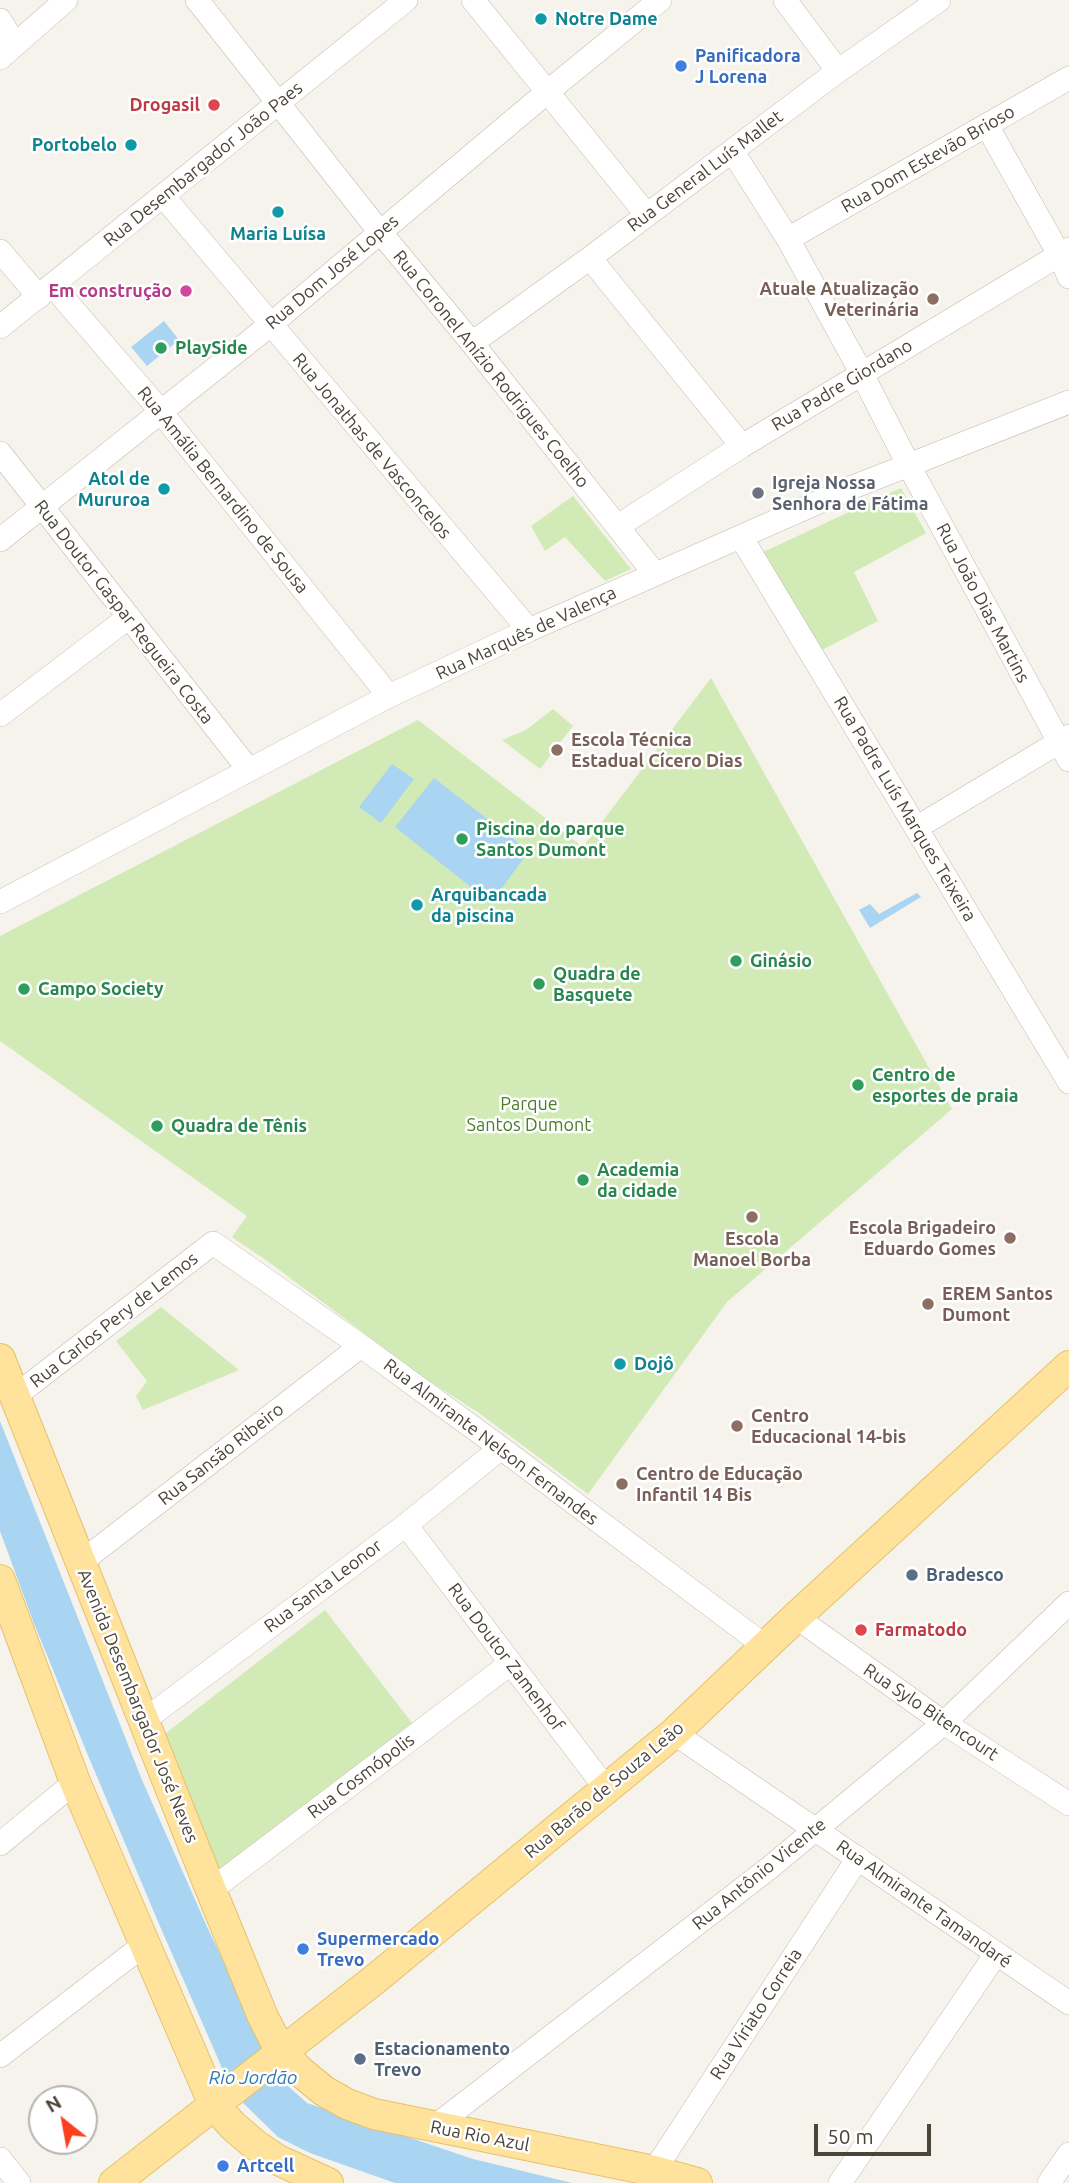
<!DOCTYPE html>
<html>
<head>
<meta charset="utf-8">
<style>
	body { margin:0 }
	#map { position:relative; width:1069px; height:2183px; overflow:hidden; background:#f6f3ec; font-family:Ubuntu,sans-serif }
	canvas { display:block }
	.north { position:absolute; left:28px; top:2085px; width:70px; height:70px; box-sizing:border-box; background:#fff; border:2px solid #b7b4b0; border-radius:50%; rotate:329deg; font-size:19px; font-weight:700; line-height:28px; text-align:center; color:#4b4439 }
	.north::after { content:''; display:block; margin:auto; width:24px; height:32px; background:#fc3f1d; clip-path:polygon(50% 0,100% 100%,50% 72%,0 100%) }
	.scale { position:absolute; left:814px; top:2124px; width:117px; height:32px; box-sizing:border-box; border:4px solid #4b4439; border-top:0; padding-left:9px; font-size:21px; line-height:24px; white-space:nowrap; color:#4b4439; -webkit-text-stroke:5px #fff; paint-order:stroke }
</style>
</head>
<body>
<div id="map">
<canvas width="1069" height="2183"></canvas>
<div class="north">N</div>
<div class="scale">50 m</div>
</div>
<script>
const c = document.querySelector('canvas').getContext('2d');
c.lineJoin = 'round';
function fill(path, color) {
  c.fillStyle = color;
  c.fill(path, 'evenodd');
}
function shape(rows) {
  const path = new Path2D();
  for (const r of rows) {
    path.moveTo(r[0], r[1]);
    for (let i = 2; i < r.length; i += 2) path.lineTo(r[i], r[i + 1]);
  }
  return path;
}
function strokePath(path, color, width, dash) {
  c.strokeStyle = color;
  c.lineWidth = width;
  c.lineCap = dash ? 'butt' : 'round';
  c.setLineDash(dash || []);
  c.stroke(path);
}
function drawText(font, color, halo, rows, align = 'center') {
  c.font = font + ' Ubuntu,sans-serif';
  c.lineWidth = 5;
  c.setLineDash([]);
  c.textBaseline = 'middle';
  c.strokeStyle = halo;
  c.fillStyle = color;
  for (const [text, x, y, turn = 0] of rows) {
    c.save();
    c.translate(x, y);
    c.rotate((+turn || 0) * Math.PI / 180);
    c.textAlign = isNaN(turn) ? turn : align;
    if (halo) c.strokeText(text, 0, 0);
    c.fillText(text, 0, 0);
    c.restore();
  }
}
const green = shape([
	[901,488,926,533,854,572,878,621,820,651,761,553],
	[573,496,631,569,605,581,565,537,545,551,531,526],
	[711,678,952,1109,727,1302,588,1494,479,1413,423,1377,266,1260,232,1237,247,1216,0,1041,0,936,418,720,583,847],
	[553,709,573,726,540,769,502,740,526,730],
	[161,1307,239,1370,143,1410,136,1396,147,1381,116,1341],
	[325,1610,412,1723,220,1872,162,1736]
]);
const water = shape([
	[164,321,179,340,147,366,131,347],
	[392,764,414,779,381,823,359,807],
	[434,778,529,851,491,903,395,827],
	[917,893,921,897,870,928,859,910,870,904,879,914],
	[0,1421,142,1780,209,1931,279,2078,307,2103,473,2159,572,2183,395,2183,310,2153,278,2137,233,2093,159,1924,87,1753,33,1621,0,1531]
]);
const minor = shape([
	[197,0,372,222,472,343,655,574],
	[473,0,647,215],
	[785,0,838,71],
	[0,20,15,45],
	[0,58,66,0],
	[987,126,1059,254,1069,277],
	[733,152,788,239,861,372,908,464,1069,760],
	[163,196,529,630],
	[788,239,1069,78],
	[0,251,39,297],
	[590,258,742,446],
	[53,286,152,401,389,696],
	[0,327,406,0],
	[472,343,590,258,838,71,939,0],
	[0,453,249,770],
	[618,526,742,446,1069,249],
	[741,537,1069,1082],
	[0,540,270,325,546,93,660,0],
	[0,715,129,617],
	[916,828,1069,736],
	[0,902,389,696,529,630,853,487,1069,402],
	[14,1397,213,1243,361,1346,501,1448,765,1646],
	[406,1525,607,1790],
	[81,1562,361,1346],
	[796,1617,944,1723,1069,1804],
	[143,1721,406,1525,501,1448],
	[674,1733,1069,2003],
	[0,1844,75,1782],
	[211,1890,511,1663],
	[0,2056,145,1944],
	[434,2127,768,1869,944,1723,1069,1603],
	[0,2159,19,2183],
	[654,2171,858,1858],
	[840,2183,996,1954],
	[1049,2183,1069,2154]
]);
const major = shape([
	[0,1359,211,1890,263,2017,281,2052,302,2073,324,2091,347,2104,374,2114,654,2171,697,2183],
	[0,1580,75,1782,214,2105,233,2126,254,2144,276,2159,328,2183],
	[114,2183,374,1980,674,1733,796,1617,1069,1366]
]);
const markers = [
	[541,19,7,"#0f9aa8"],
	[681,66,7,"#3f7fe0"],
	[214,105,7,"#e0444e"],
	[131,145,7,"#0f9aa8"],
	[278,212,7,"#0f9aa8"],
	[186,291,7,"#d1479c"],
	[933,299,7,"#8d6e63"],
	[161,348,7,"#2e9e5b"],
	[164,489,7,"#0f9aa8"],
	[758,493,7,"#6b7280"],
	[557,750,7,"#8d6e63"],
	[462,839,7,"#2e9e5b"],
	[417,905,7,"#0f9aa8"],
	[736,961,7,"#2e9e5b"],
	[539,984,7,"#2e9e5b"],
	[24,989,7,"#2e9e5b"],
	[858,1085,7,"#2e9e5b"],
	[157,1126,7,"#2e9e5b"],
	[583,1180,7,"#2e9e5b"],
	[752,1217,7,"#8d6e63"],
	[1010,1238,7,"#8d6e63"],
	[928,1304,7,"#8d6e63"],
	[620,1364,7,"#0f9aa8"],
	[737,1426,7,"#8d6e63"],
	[622,1484,7,"#8d6e63"],
	[912,1575,7,"#5c6f8a"],
	[861,1630,7,"#e0444e"],
	[303,1949,7,"#3f7fe0"],
	[360,2059,7,"#5c6f8a"],
	[223,2166,7,"#3f7fe0"]
];
const cultureNames = [
	["Notre Dame",555,19],
	["Portobelo",117,145,"right"],
	["Maria Luísa",278,234,"center"],
	["Atol de",150,479,"right"],
	["Mururoa",150,500,"right"],
	["Arquibancada",431,895],
	["da piscina",431,916],
	["Dojô",634,1364]
];
const shopNames = [
	["Panificadora",695,56],
	["J Lorena",695,77],
	["Supermercado",317,1939],
	["Trevo",317,1960],
	["Artcell",237,2166]
];
const healthNames = [
	["Drogasil",200,105],
	["Farmatodo",875,1630,"left"]
];
const streetNames = [
	["Rua Dom Estevão Brioso",928,159,-30],
	["Rua Desembargador João Paes",203,164,-39],
	["Rua General Luís Mallet",705,171,-37],
	["Rua Dom José Lopes",332,272,-40],
	["Rua Coronel Anízio Rodrigues Coelho",491,369,51],
	["Rua Padre Giordano",842,385,-31],
	["Rua Jonathas de Vasconcelos",372,446,50],
	["Rua Amália Bernardino de Sousa",223,490,51],
	["Rua João Dias Martins",983,603,62],
	["Rua Doutor Gaspar Regueira Costa",124,612,52],
	["Rua Marquês de Valença",526,633,-25],
	["Rua Padre Luís Marques Teixeira",905,809,59],
	["Rua Carlos Pery de Lemos",114,1320,-38],
	["Rua Almirante Nelson Fernandes",491,1442,37],
	["Rua Sansão Ribeiro",221,1454,-38],
	["Rua Santa Leonor",323,1586,-37],
	["Rua Doutor Zamenhof",506,1657,53],
	["Avenida Desembargador José Neves",138,1706,68],
	["Rua Sylo Bitencourt",931,1712,34],
	["Rua Cosmópolis",361,1776,-37],
	["Rua Barão de Souza Leão",604,1790,-40],
	["Rua Antônio Vicente",759,1874,-39],
	["Rua Almirante Tamandaré",924,1904,35],
	["Rua Viriato Correia",756,2014,-57],
	["Rua Rio Azul",480,2136,11]
];
const educationNames = [
	["Atuale Atualização",919,289,"right"],
	["Veterinária",919,310,"right"],
	["Escola Técnica",571,740],
	["Estadual Cícero Dias",571,761],
	["Escola Brigadeiro",996,1228,"right"],
	["Eduardo Gomes",996,1249,"right"],
	["Escola",752,1239,"center"],
	["Manoel Borba",752,1260,"center"],
	["EREM Santos",942,1294],
	["Dumont",942,1315],
	["Centro",751,1416],
	["Educacional 14-bis",751,1437],
	["Centro de Educação",636,1474],
	["Infantil 14 Bis",636,1495]
];
const hotelNames = [
	["Em construção",172,291]
];
const leisureNames = [
	["PlaySide",175,348],
	["Piscina do parque",476,829],
	["Santos Dumont",476,850],
	["Ginásio",750,961],
	["Quadra de",553,974],
	["Basquete",553,995],
	["Campo Society",38,989],
	["Centro de",872,1075],
	["esportes de praia",872,1096],
	["Quadra de Tênis",171,1126],
	["Academia",597,1170],
	["da cidade",597,1191]
];
const worshipNames = [
	["Igreja Nossa",772,483],
	["Senhora de Fátima",772,504]
];
const parkNames = [
	["Parque",529,1104],
	["Santos Dumont",529,1125]
];
const serviceNames = [
	["Bradesco",926,1575],
	["Estacionamento",374,2049],
	["Trevo",374,2070]
];
const waterNames = [
	["Rio Jordão",253,2078]
];
fill(green, '#d2eab5');
fill(water, '#a9d4f2');
strokePath(minor, '#c2bbae', 24);
strokePath(major, '#e6c16a', 32);
strokePath(minor, '#fff', 23);
strokePath(major, '#ffe39c', 30);
for (const [x, y, r, color] of markers) {
  const dot = new Path2D();
  dot.arc(x, y, r, 0, 2 * Math.PI);
  c.fillStyle = color;
  c.fill(dot);
  strokePath(dot, '#fff', 2.5);
}
drawText('bold 18px', '#0d838f', '#fff', cultureNames, 'left');
drawText('bold 18px', '#366cbe', '#fff', shopNames, 'left');
drawText('bold 18px', '#be3a42', '#fff', healthNames, 'right');
drawText('18px', '#4b4439', '#fff', streetNames);
drawText('bold 18px', '#785e54', '#fff', educationNames, 'left');
drawText('bold 18px', '#b23c85', '#fff', hotelNames, 'right');
drawText('bold 18px', '#27864d', '#fff', leisureNames, 'left');
drawText('bold 18px', '#5b616d', '#fff', worshipNames, 'left');
drawText('18px', '#4a7f2a', '#fff', parkNames);
drawText('bold 18px', '#4e5e75', '#fff', serviceNames, 'left');
drawText('italic 19px', '#2e7ab2', '#fff', waterNames);
</script>
</body>
</html>
